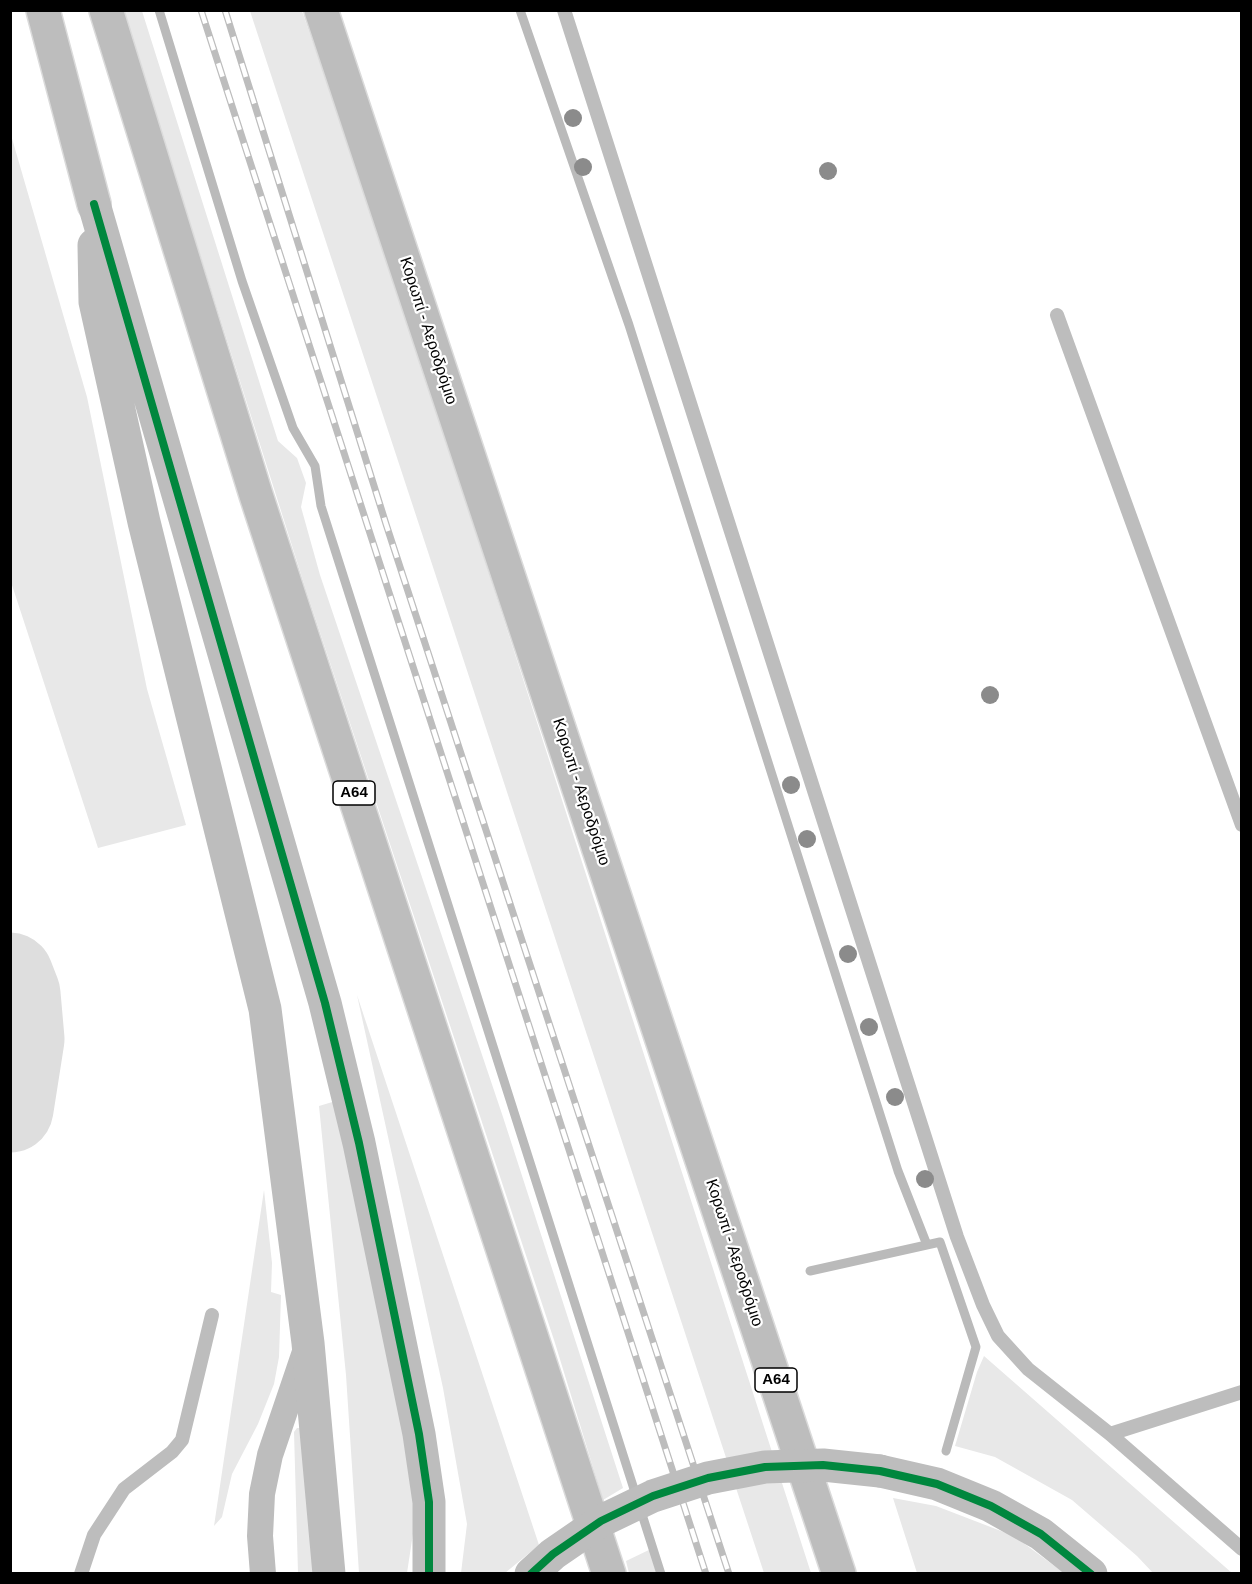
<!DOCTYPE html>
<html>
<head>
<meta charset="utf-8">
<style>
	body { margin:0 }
	#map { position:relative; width:1252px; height:1584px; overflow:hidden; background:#fff; font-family:Helvetica,sans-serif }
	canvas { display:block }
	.frame { position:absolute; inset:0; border:12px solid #000; pointer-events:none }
</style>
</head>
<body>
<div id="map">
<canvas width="1252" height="1584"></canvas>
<div class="frame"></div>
</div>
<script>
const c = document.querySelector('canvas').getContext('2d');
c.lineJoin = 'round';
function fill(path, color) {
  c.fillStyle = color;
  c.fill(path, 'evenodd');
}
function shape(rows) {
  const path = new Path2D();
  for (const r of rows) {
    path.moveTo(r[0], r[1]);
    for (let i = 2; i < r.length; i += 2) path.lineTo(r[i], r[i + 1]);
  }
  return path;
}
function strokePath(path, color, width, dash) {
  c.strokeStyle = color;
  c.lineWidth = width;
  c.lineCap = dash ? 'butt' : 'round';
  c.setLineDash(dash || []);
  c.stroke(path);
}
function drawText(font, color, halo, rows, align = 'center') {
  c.font = font + ' Helvetica,sans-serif';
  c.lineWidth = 4.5;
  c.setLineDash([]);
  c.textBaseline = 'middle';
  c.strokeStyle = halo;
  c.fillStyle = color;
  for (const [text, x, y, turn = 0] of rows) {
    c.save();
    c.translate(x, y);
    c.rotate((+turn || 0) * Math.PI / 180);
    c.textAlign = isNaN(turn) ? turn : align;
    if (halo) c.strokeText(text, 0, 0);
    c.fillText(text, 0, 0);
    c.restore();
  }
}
const green = shape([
	[123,11,142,11,278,441,297,458,306,483,301,507,320,575,503,1117,623,1488,603,1500,555,1343,306,590],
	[250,11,302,11,371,207,811,1573,764,1573],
	[11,135,87,397,147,689,186,825,98,848,11,582],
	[357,995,539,1545,505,1573,461,1573,467,1524,443,1388],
	[339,1100,417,1507,407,1573,359,1573,346,1375,319,1106],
	[264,1190,272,1263,271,1292,281,1295,279,1357,274,1384,258,1424,232,1474,222,1517,214,1526],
	[984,1356,1232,1573,1153,1573,1137,1556,1072,1500,995,1457,955,1446,977,1372],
	[297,1428,301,1428,315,1573,298,1573,294,1432],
	[893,1498,936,1506,1014,1536,1064,1573,917,1573],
	[653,1548,660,1573,629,1573,626,1561]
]);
const stream = shape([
	[159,10,242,281,293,428,315,466,321,506,661,1574],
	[520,10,629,325,898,1171,927,1245],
	[810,1271,940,1242,976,1347,946,1451]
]);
const taxiway = shape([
	[10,976,17,994,21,1039,10,1109]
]);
const service = shape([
	[564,10,957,1237,983,1305,998,1336,1028,1369,1110,1434,1242,1549],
	[1057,315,1242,825],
	[1110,1434,1242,1392],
	[81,1574,94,1535,124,1489,172,1452,182,1440,212,1315]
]);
const minor = shape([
	[263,1574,260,1536,262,1494,270,1455,306,1349]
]);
const tertiary = shape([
	[94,204,325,1003,359,1143,419,1434,429,1502,429,1574],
	[94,245,95,302,144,522,265,1009,308,1343,329,1574],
	[880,1471,937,1484,991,1506,1041,1534,1091,1574]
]);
const motorway = shape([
	[43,10,94,204],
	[106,10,256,495,609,1574],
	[321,10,839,1574]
]);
const rail = shape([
	[201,10,706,1574],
	[225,10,386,524,729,1574]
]);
const tertiaryBridge = shape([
	[531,1574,553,1554,601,1521,653,1496,708,1478,765,1467,823,1465,880,1471]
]);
const cycleway = shape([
	[94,204,325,1003,359,1143,419,1434,429,1502,429,1574],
	[531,1574,553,1554,601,1521,653,1496,708,1478,765,1467,823,1465,880,1471,937,1484,991,1506,1041,1534,1091,1574]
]);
const trees = [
	[573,118],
	[583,167],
	[828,171],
	[990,695],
	[791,785],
	[807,839],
	[848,954],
	[869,1027],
	[895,1097],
	[925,1179]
];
const shields = [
	[354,793,42],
	[776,1380,42]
];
const shieldNames = [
	["Α64",354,793],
	["Α64",776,1380]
];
const streetNames = [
	["Κορωπί - Αεροδρόμιο",428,331,72],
	["Κορωπί - Αεροδρόμιο",581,792,72],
	["Κορωπί - Αεροδρόμιο",734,1253,72]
];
fill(green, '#e8e8e8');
strokePath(stream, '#bababa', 9);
strokePath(taxiway, '#dedede', 87);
strokePath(motorway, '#dbdbdb', 36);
strokePath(service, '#bdbdbd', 14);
strokePath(minor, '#bdbdbd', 26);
strokePath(tertiary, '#bdbdbd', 33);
strokePath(motorway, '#bdbdbd', 33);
strokePath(rail, '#bdbdbd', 7);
strokePath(rail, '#fff', 4.5, [14]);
strokePath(tertiaryBridge, '#bdbdbd', 33);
strokePath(cycleway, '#00873e', 8);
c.fillStyle = '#8b8b8b';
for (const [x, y] of trees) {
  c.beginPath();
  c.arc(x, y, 9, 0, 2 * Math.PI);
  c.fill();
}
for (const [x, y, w] of shields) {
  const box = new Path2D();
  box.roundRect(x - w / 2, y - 12, w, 24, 4.5);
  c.fillStyle = '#fff';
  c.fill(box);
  strokePath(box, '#000', 1.5);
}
drawText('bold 15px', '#000', null, shieldNames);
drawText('16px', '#000', '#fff', streetNames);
</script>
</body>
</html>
